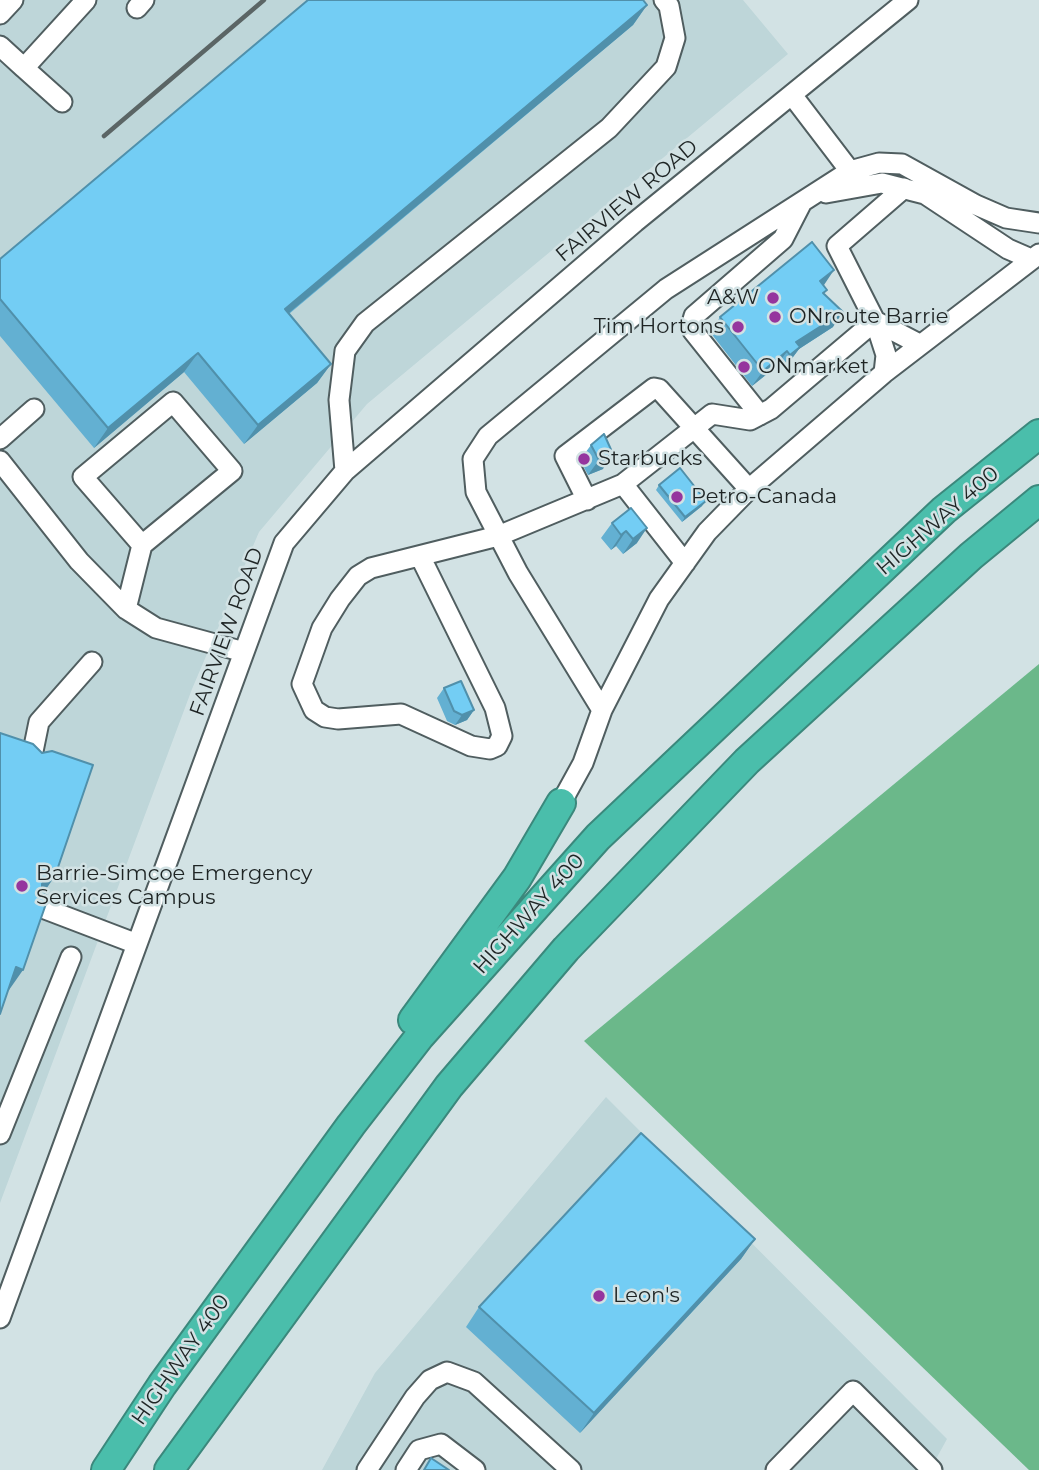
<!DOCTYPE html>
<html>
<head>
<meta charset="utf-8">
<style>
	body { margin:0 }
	canvas { display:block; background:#d2e2e4 }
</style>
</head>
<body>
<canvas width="1039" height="1470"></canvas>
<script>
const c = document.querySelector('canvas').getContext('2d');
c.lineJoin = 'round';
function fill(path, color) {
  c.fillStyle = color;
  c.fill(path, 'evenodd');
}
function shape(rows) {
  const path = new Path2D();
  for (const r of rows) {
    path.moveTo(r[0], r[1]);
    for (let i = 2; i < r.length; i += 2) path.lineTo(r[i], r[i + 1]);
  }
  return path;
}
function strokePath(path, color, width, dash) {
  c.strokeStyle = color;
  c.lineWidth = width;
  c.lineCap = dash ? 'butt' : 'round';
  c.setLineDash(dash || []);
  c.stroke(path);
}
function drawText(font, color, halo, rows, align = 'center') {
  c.font = font + ' Montserrat,sans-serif';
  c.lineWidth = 5;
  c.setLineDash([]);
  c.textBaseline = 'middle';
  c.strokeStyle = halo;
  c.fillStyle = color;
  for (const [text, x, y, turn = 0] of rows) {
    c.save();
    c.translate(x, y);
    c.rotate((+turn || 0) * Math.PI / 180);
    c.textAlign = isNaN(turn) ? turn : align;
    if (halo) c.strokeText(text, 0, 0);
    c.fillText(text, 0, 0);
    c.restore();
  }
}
const built = shape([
	[0,0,743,0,788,54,367,404,259,532,192,689,0,1203],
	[606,1097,947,1439,930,1470,322,1470,375,1373]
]);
const forest = shape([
	[1039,664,1039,1470,1029,1470,584,1041]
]);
const minor = shape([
	[137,8,144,0],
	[0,14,13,0],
	[0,46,24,68],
	[792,95,850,171],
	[62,102,24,68,86,0],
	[826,193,882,183,925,194,1008,249,1031,259],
	[875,321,886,355,884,373],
	[875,321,919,344],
	[760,415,693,331,692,323,694,316,783,239,801,204],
	[0,439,34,409],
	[0,461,79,561,126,609,156,628,244,652],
	[345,471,339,400,345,351,365,323,609,128,666,67,675,38,669,6,664,0],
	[623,484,685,563],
	[587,500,565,456,654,388,659,389,749,489],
	[420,556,495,708,502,736,497,746,490,749,471,746,401,714,338,719,325,717,314,710,302,684,322,628,340,599,358,576,371,568,498,536,623,484,712,414,750,420,771,409,875,321,837,246,904,188],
	[126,609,142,545,83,477,173,402,232,471,142,545],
	[602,710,518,573,476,492,473,459,488,436,666,289,850,171,879,163,902,164,976,205,1006,218,1039,223],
	[31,761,39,722,92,662],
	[561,803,583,763,602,710,659,599,707,532,749,489,884,373,1039,254],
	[40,907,137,944],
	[0,1134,71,957],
	[0,1318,284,543,345,471,635,222,908,0],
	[367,1470,415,1397,430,1380,447,1372,474,1382,571,1470],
	[406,1470,419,1450,441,1444,475,1470],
	[776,1470,853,1391,932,1470]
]);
const highway = shape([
	[413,1020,517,878,561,803],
	[106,1470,162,1385,351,1125,420,1036,598,837,944,510,1039,434],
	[169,1470,449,1086,566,949,747,761,971,556,1039,500]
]);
const rail = shape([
	[104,136,264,0]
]);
const wall = shape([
	[647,5,633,25,289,314,331,364,317,383,244,444,184,372,94,448,0,336,0,259],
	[823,285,827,290,824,294,833,327,799,349,790,361,780,370,777,366,752,386,710,332,720,317],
	[591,445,603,469,588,475,580,460],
	[659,485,702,506,682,522,656,490],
	[631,508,637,543,623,554,616,546,611,550,601,538,612,523],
	[444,688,474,710,467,720,455,725,447,721,437,698],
	[755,1239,741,1259,580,1433,466,1327,479,1307]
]);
const shadedWall = shape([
	[647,5,633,25,271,328,285,309],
	[834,270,824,285,810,296,820,281],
	[843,312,833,327,799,349,790,361,780,370,790,355,796,342],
	[787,351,777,366,752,386,763,371],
	[198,353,184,372,94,448,108,428],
	[331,364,317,383,244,444,258,425],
	[613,454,603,469,588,475,599,460],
	[706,501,702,506,682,522,685,517],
	[647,528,637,543,623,554,633,539],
	[626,531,616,546,611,550,621,535],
	[474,710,467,720,455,725,462,715],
	[55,876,42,895,33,897,47,878],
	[16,967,23,970,9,990,2,987],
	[755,1239,741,1259,580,1433,594,1413]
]);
const building = shape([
	[308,0,643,0,647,5,285,309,331,364,258,425,198,353,108,428,0,299,0,259,308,0],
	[812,242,834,270,820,281,827,290,823,293,843,312,796,342,800,347,790,355,787,351,763,371,720,317,812,242],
	[604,434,613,454,599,460,591,445,604,434],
	[680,468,706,501,685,517,659,485,680,468],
	[631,508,647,528,633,539,626,531,621,535,612,523,631,508],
	[461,681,474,710,462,715,454,711,444,688,461,681],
	[0,733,33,744,42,753,52,751,93,765,55,876,47,878,42,884,42,890,48,898,23,970,16,967,0,1014,0,733],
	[641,1133,755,1239,594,1413,479,1307,641,1133],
	[431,1458,449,1470,424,1470,431,1458]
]);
const markers = [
	[773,298,7,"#95359e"],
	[775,317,7,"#95359e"],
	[738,327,7,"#95359e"],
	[744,367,7,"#95359e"],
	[584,459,7,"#95359e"],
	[677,497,7,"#95359e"],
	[22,886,7,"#95359e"],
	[599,1296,7,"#95359e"]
];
const streetNames = [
	["FAIRVIEW ROAD",627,201,-40],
	["HIGHWAY 400",938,521,-41],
	["FAIRVIEW ROAD",227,632,-70],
	["HIGHWAY 400",529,914,-48],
	["HIGHWAY 400",181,1360,-55]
];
const poiNames = [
	["A&W",759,298,"right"],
	["ONroute Barrie",789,317],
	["Tim Hortons",724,327,"right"],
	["ONmarket",758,367],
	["Starbucks",598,459],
	["Petro-Canada",691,497],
	["Barrie-Simcoe Emergency",36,874],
	["Services Campus",36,898],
	["Leon's",613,1296]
];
fill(built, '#bed6d9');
fill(forest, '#6bb88a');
strokePath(minor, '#505e60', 23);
strokePath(highway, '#3b887c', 32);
strokePath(minor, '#fff', 19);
strokePath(highway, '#4abeab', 28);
strokePath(rail, '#5b6565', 4.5);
fill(wall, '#63b0d2');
fill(shadedWall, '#5090ab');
fill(building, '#73cdf4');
strokePath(building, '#5090ab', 2);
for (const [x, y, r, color] of markers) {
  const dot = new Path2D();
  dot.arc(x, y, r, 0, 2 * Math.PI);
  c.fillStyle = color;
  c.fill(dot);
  strokePath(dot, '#d2e2e4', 2.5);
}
drawText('21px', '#1e2424', '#d2e2e4', streetNames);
drawText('21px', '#1e2424', '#d2e2e4', poiNames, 'left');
</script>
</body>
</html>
